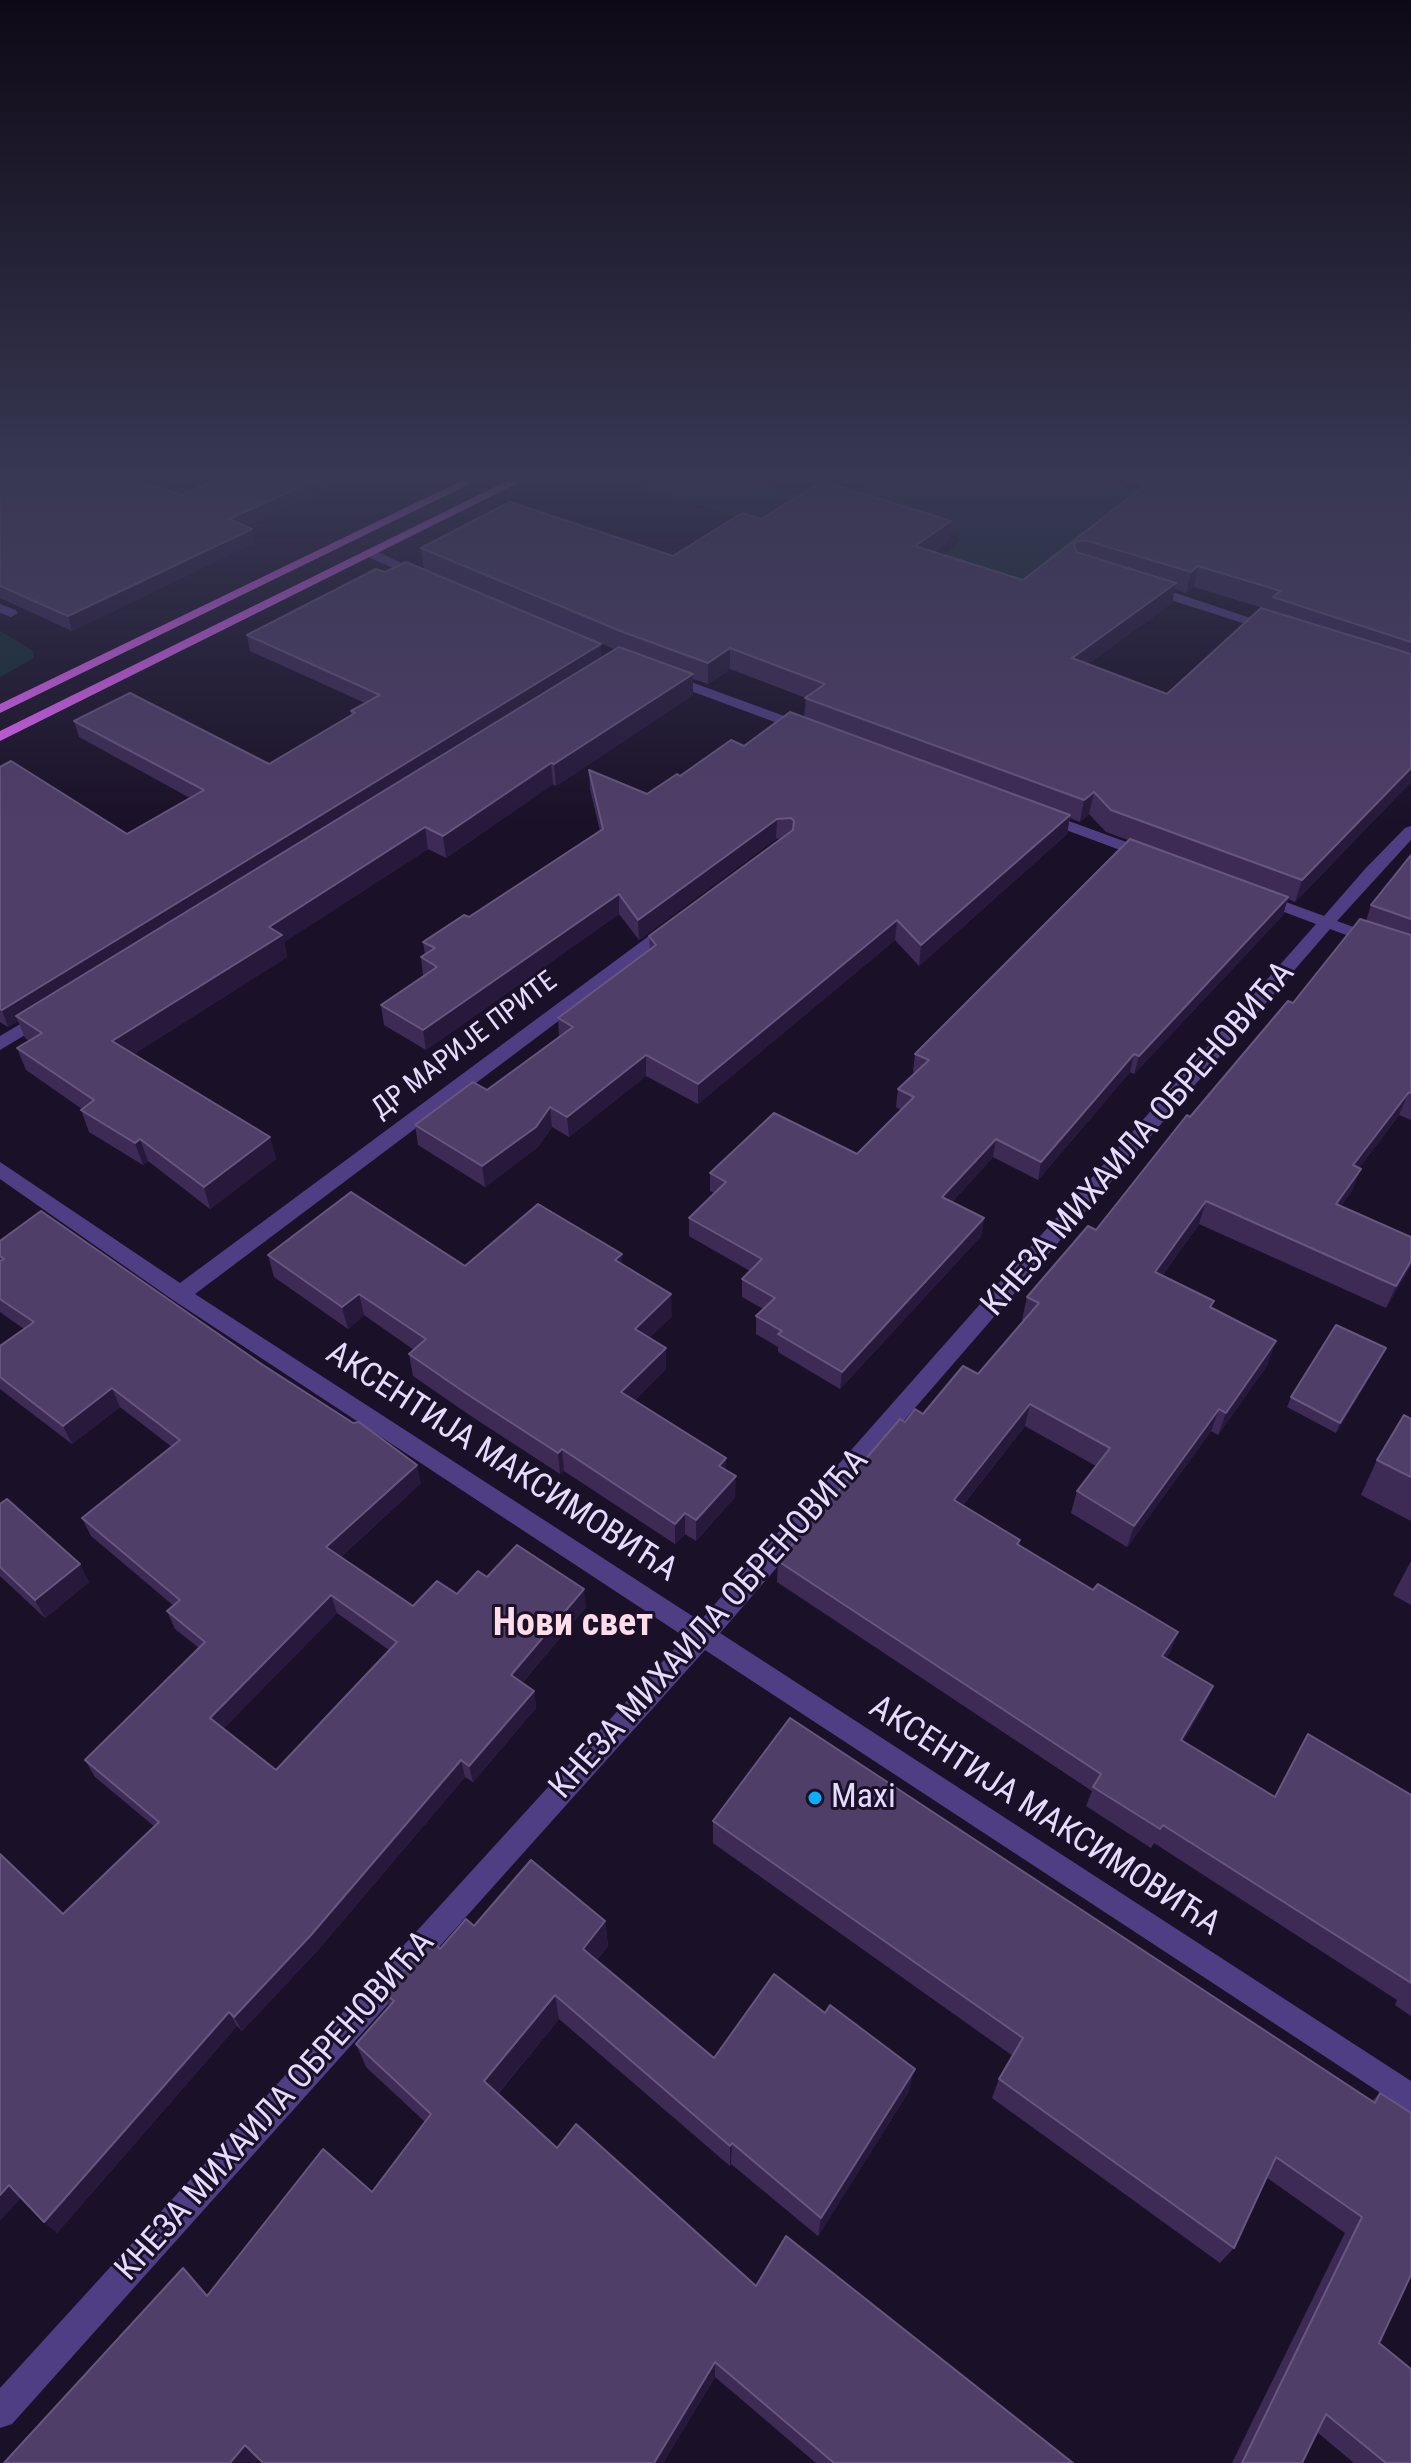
<!DOCTYPE html>
<html>
<head>
<meta charset="utf-8">
<style>
	body { margin:0 }
	canvas { display:block; background:#1a1128 }
</style>
</head>
<body>
<canvas width="1411" height="2463"></canvas>
<script>
const c = document.querySelector('canvas').getContext('2d');
c.lineJoin = 'round';
function fill(path, color) {
  c.fillStyle = color;
  c.fill(path, 'evenodd');
}
function shape(rows) {
  const path = new Path2D();
  for (const r of rows) {
    path.moveTo(r[0], r[1]);
    for (let i = 2; i < r.length; i += 2) path.lineTo(r[i], r[i + 1]);
  }
  return path;
}
function strokePath(path, color, width, dash) {
  c.strokeStyle = color;
  c.lineWidth = width;
  c.lineCap = dash ? 'butt' : 'round';
  c.setLineDash(dash || []);
  c.stroke(path);
}
function drawText(font, color, halo, rows, align = 'center') {
  c.font = font + ' "Roboto Condensed",sans-serif';
  c.lineWidth = 6;
  c.setLineDash([]);
  c.textBaseline = 'middle';
  c.strokeStyle = halo;
  c.fillStyle = color;
  for (const [text, x, y, turn = 0] of rows) {
    c.save();
    c.translate(x, y);
    c.rotate((+turn || 0) * Math.PI / 180);
    c.textAlign = isNaN(turn) ? turn : align;
    if (halo) c.strokeText(text, 0, 0);
    c.fillText(text, 0, 0);
    c.restore();
  }
}
const green = shape([
	[658,478,743,478,797,495,751,522,643,486],
	[885,478,1098,478,1149,495,1029,596,938,561,962,539,926,523,865,506,860,488],
	[0,631,33,651,34,658,0,677]
]);
const service = shape([
	[0,604,16,610,18,613,11,617,0,613,0,604]
]);
const minor = shape([
	[368,551,376,551,427,575,416,578,368,557,368,551],
	[1142,585,1152,585,1280,628,1268,631,1142,591,1142,585],
	[669,674,809,725,811,728,809,731,799,731,664,681,662,678,669,674],
	[1044,812,1151,851,1153,854,1145,859,1139,857,1039,820,1039,814,1044,812],
	[1411,826,1411,840,1337,921,1411,948,1411,959,1330,929,720,1633,1411,2081,1411,2113,705,1650,12,2424,0,2428,0,2388,685,1637,173,1300,0,1179,0,1162,180,1283,665,924,677,924,679,928,677,932,195,1294,700,1621,1316,924,1255,901,1255,895,1267,895,1324,916,1365,869,1405,828,1411,826],
	[44,1010,53,1016,50,1020,0,1050,0,1036,44,1010]
]);
const primary = shape([
	[467,478,482,478,0,713,0,704,467,478],
	[513,478,528,478,0,741,0,731,513,478]
]);
const wall = shape([
	[0,478,182,495,351,478,246,526,254,543,72,631,0,598],
	[1115,478,1411,478,1411,782,1295,902,1288,899,1283,915,1134,1074,1130,1072,1038,1180,993,1157,952,1202,984,1218,981,1236,840,1389,778,1352,778,1347,756,1334,756,1316,763,1309,742,1297,742,1279,750,1271,689,1236,689,1218,714,1193,710,1191,710,1173,857,1154,901,1110,896,1107,898,1089,915,1073,913,1072,915,1054,1128,840,1106,832,1089,814,1080,822,1070,818,1067,834,919,966,895,940,698,1104,646,1076,569,1137,552,1127,538,1147,485,1187,418,1145,415,1125,487,1090,559,1036,558,1018,650,950,649,936,781,838,776,839,639,940,619,914,426,1050,384,1025,381,1005,423,976,421,957,425,955,423,942,469,917,600,831,590,789,589,770,647,794,680,776,804,717,806,698,730,669,708,684,693,679,693,695,556,786,553,784,446,858,428,849,284,942,287,957,134,1054,270,1137,276,1159,210,1209,148,1161,143,1165,89,1132,81,1110,82,1109,26,1070,17,1048,29,1041,25,1038,18,1021,8,1027,0,1022,0,767,127,834,190,798,79,737,74,721,269,764,351,715,351,711,365,703,250,651,247,635,601,644,601,657,614,649,424,569,421,548,673,556,761,519,949,541,934,552,1023,580,1144,486],
	[1194,587,1270,610,1270,611,1167,694,1088,664,1172,603,1175,589,1186,593],
	[1411,855,1411,1120,1399,1115,1359,1168,1352,1191,1341,1206,1411,1237,1411,1265,1386,1308,1199,1224,1162,1276,1211,1308,1268,1364,1218,1435,1211,1431,1127,1547,1071,1513,1077,1491,1096,1466,1025,1426,963,1505,1020,1540,1019,1546,1093,1590,1178,1632,1170,1652,1166,1658,1213,1686,1204,1706,1183,1741,1275,1797,1411,1795,1411,2016,1395,2005,1397,2000,1154,1843,1151,1848,1086,1806,1092,1791,777,1582,778,1561,905,1422,923,1414,978,1374,1024,1321,1022,1320,1027,1297,1096,1230,1190,1117,1366,921,1371,905],
	[0,1241,421,1483,341,1557,413,1606,457,1594,487,1577,586,1607,522,1683,534,1691,536,1708,473,1782,465,1777,318,1950,242,2031,237,2026,57,2233,63,1914,155,1827,95,1777,85,1760,199,1648,175,1629,167,1611,174,1606,91,1536,82,1518,172,1447,120,1407,72,1444,0,1389,0,1346,24,1329,0,1312],
	[337,1613,389,1650,276,1770,223,1729],
	[268,1255,465,1266,622,1265,672,1316,649,1338,666,1369,635,1400,726,1470,735,1497,696,1541,685,1534,675,1544,564,1471,560,1474,471,1416,413,1376,409,1354,414,1350,364,1315,348,1329,274,1277],
	[1381,1358,1336,1433,1287,1407,1291,1397],
	[1411,1419,1411,1521,1361,1495,1377,1460],
	[0,1504,89,1582,45,1618,0,1576],
	[1411,1561,1411,1605,1393,1595],
	[713,1821,1372,2101,1380,2093,1379,2343,1411,2463,1354,2463,1317,2432,1302,2463,1232,2463,1345,2233,1266,2177,1234,2248,1220,2263,992,2098,999,2079,1013,2056,713,1843],
	[605,1921,608,1946,597,1960,714,2058,909,2091,818,2236,731,2164,730,2166,559,2019,498,2094,557,2148,756,2286,1073,2463,816,2463,715,2377,663,2463,263,2463,259,2459,256,2463,4,2463,208,2295,372,2192,425,2122,366,2067,356,2044,390,2007,384,1993,440,1949,474,1926]
]);
const shadedWall = shape([
	[320,478,351,478,232,533,229,519],
	[951,521,949,541,913,566,915,546],
	[252,529,254,543,72,631,68,616],
	[1198,566,1194,587,1186,593,1191,572],
	[1176,583,1172,603,1068,679,1072,658],
	[601,644,602,660,16,1016,18,1021,8,1027,2,1010],
	[730,648,730,669,708,684,708,663],
	[693,674,693,695,556,786,554,764],
	[551,763,553,784,446,858,443,836],
	[1411,768,1411,782,1295,902,1302,880],
	[1094,792,1089,814,1080,822,1084,800],
	[1070,815,1067,834,919,966,921,945],
	[777,819,776,839,639,940,638,920],
	[425,827,428,849,284,942,287,957,120,1063,112,1041,269,927],
	[619,894,619,914,426,1050,423,1030],
	[1288,897,1283,915,1134,1074,1139,1056],
	[897,920,895,940,698,1104,698,1084],
	[1134,1054,1130,1072,1038,1180,1041,1162],
	[646,1055,646,1076,569,1137,567,1117],
	[1409,1092,1399,1115,1344,1188,1353,1165],
	[550,1107,552,1127,538,1147,485,1187,482,1166],
	[270,1137,276,1159,210,1209,204,1187],
	[140,1139,148,1161,143,1165,135,1143],
	[996,1139,993,1157,940,1215,942,1197],
	[1361,1169,1352,1191,1327,1226,1336,1204],
	[1206,1201,1199,1224,1148,1295,1155,1272],
	[984,1218,981,1236,840,1389,842,1372],
	[622,1254,623,1276,615,1260],
	[1411,1261,1411,1265,1386,1308,1396,1286],
	[359,1294,364,1315,348,1329,342,1307],
	[671,1294,672,1316,636,1351,635,1329],
	[1276,1341,1268,1364,1218,1435,1226,1413],
	[666,1348,666,1369,622,1413,621,1392],
	[1386,1348,1381,1358,1336,1433,1340,1423],
	[112,1388,120,1407,72,1444,63,1426],
	[1030,1404,1025,1426,950,1521,954,1500],
	[1219,1409,1211,1431,1127,1547,1134,1526],
	[562,1449,564,1471,560,1474,558,1453],
	[726,1458,726,1480,719,1466],
	[417,1465,421,1483,332,1565,326,1547],
	[736,1476,735,1497,696,1541,696,1520],
	[685,1513,685,1534,675,1544,675,1524],
	[80,1564,89,1582,45,1618,35,1600],
	[584,1589,586,1607,514,1692,511,1675],
	[331,1595,337,1613,217,1735,210,1718],
	[1178,1632,1170,1652,1154,1676,1162,1656],
	[1213,1686,1204,1706,1172,1759,1181,1740],
	[534,1691,536,1708,473,1782,469,1766],
	[461,1760,465,1777,318,1950,242,2031,234,2017],
	[605,1921,608,1946,587,1973,583,1949],
	[555,1995,559,2019,490,2103,484,2081],
	[229,2012,237,2026,57,2233,44,2222],
	[915,2069,909,2091,818,2236,821,2218],
	[732,2143,731,2164,730,2166,730,2146],
	[9,2185,22,2197,0,2221,0,2195],
	[715,2362,715,2377,663,2463,654,2463],
	[245,2445,260,2458,256,2463,230,2463]
]);
const building = shape([
	[0,478,131,478,182,495,221,478,320,478,229,519,252,529,68,616,0,586,0,478],
	[1154,478,1405,478,1411,479,1411,642,1273,597,1281,591,1198,566,1191,572,1088,541,1077,541,1074,544,1076,552,1176,583,1072,658,1167,694,1261,608,1411,654,1411,768,1302,880,1111,810,1094,792,1084,800,805,698,825,684,730,648,708,663,623,632,421,548,510,502,673,556,742,513,761,519,822,481,951,521,915,546,1023,580,1154,478],
	[406,562,601,644,2,1010,0,1009,0,767,11,761,127,834,204,790,74,721,130,693,269,764,355,713,351,711,380,695,247,635,376,569,385,572,406,562],
	[619,647,693,674,554,764,551,763,443,836,425,827,269,927,282,935,112,1041,270,1137,204,1187,140,1139,135,1143,81,1110,94,1100,17,1048,42,1033,16,1016,619,647],
	[790,712,1070,815,921,945,897,920,698,1084,646,1055,567,1117,550,1107,536,1127,482,1166,415,1125,473,1082,487,1090,573,1027,558,1018,656,945,649,936,793,830,794,821,791,818,777,819,638,920,619,894,423,1030,381,1005,437,967,421,957,435,948,423,942,464,915,469,917,603,829,589,770,647,794,677,774,680,776,731,740,744,746,790,712],
	[1130,839,1288,897,1139,1056,1134,1054,1041,1162,996,1139,942,1197,984,1218,842,1372,778,1334,782,1331,756,1316,775,1298,742,1279,762,1259,689,1218,726,1182,710,1173,774,1113,857,1154,914,1097,898,1089,929,1060,915,1054,1130,839],
	[1411,855,1411,919,1371,905,1411,855],
	[1360,919,1411,935,1411,1093,1409,1092,1353,1165,1361,1169,1336,1204,1411,1237,1411,1261,1396,1286,1206,1201,1155,1272,1214,1301,1210,1307,1276,1341,1226,1413,1219,1409,1134,1526,1077,1491,1110,1448,1030,1404,954,1500,1020,1540,1017,1544,1093,1590,1098,1584,1178,1632,1162,1656,1213,1686,1181,1740,1275,1797,1308,1734,1411,1795,1411,1983,1163,1825,1160,1829,1093,1787,1101,1774,778,1561,900,1419,905,1422,915,1409,923,1414,963,1366,978,1374,1039,1303,1027,1297,1088,1226,1096,1230,1187,1115,1190,1117,1288,1001,1293,1003,1360,919],
	[351,1192,465,1266,538,1204,622,1254,615,1260,671,1294,635,1329,666,1348,621,1392,726,1458,719,1466,736,1476,696,1520,685,1513,675,1524,562,1449,558,1453,467,1394,409,1354,426,1339,359,1294,342,1307,268,1255,351,1192],
	[41,1211,263,1365,353,1423,359,1422,417,1465,326,1547,413,1606,437,1581,457,1594,478,1571,487,1577,517,1545,584,1589,511,1675,534,1691,469,1766,461,1760,311,1935,234,2017,229,2012,44,2222,9,2185,0,2195,0,1854,63,1914,159,1822,85,1760,205,1642,167,1611,180,1600,82,1518,180,1440,112,1388,63,1426,0,1377,0,1346,34,1322,0,1299,0,1261,4,1259,0,1256,0,1241,41,1211],
	[331,1595,397,1642,276,1770,210,1718,331,1595],
	[1336,1325,1386,1348,1340,1423,1291,1397,1336,1325],
	[1404,1415,1411,1419,1411,1477,1377,1460,1404,1415],
	[7,1499,80,1564,35,1600,0,1567,0,1504,7,1499],
	[790,1718,1375,2103,1380,2093,1411,2113,1411,2275,1379,2343,1411,2369,1411,2463,1386,2463,1326,2414,1302,2463,1242,2463,1362,2217,1276,2157,1234,2248,999,2079,1023,2038,713,1821,790,1718],
	[531,1860,605,1921,583,1949,714,2058,774,1974,825,2013,830,2005,915,2069,821,2218,732,2143,730,2146,555,1995,484,2081,557,2148,576,2124,756,2286,786,2236,1073,2463,834,2463,715,2362,654,2463,263,2463,245,2445,230,2463,4,2463,183,2268,207,2296,323,2149,372,2192,431,2114,356,2044,394,2001,384,1993,431,1940,440,1949,466,1919,474,1926,531,1860]
]);
const markers = [
	[815,1798,8,"#0dacf6"]
];
const streetNames = [
	["ДР МАРИЈЕ ПРИТЕ",465,1046,-37]
];
const nearStreetnames = [
	["КНЕЗА МИХАИЛА ОБРЕНОВИЋА",1139,1140,-49],
	["АКСЕНТИЈА МАКСИМОВИЋА",501,1463,33],
	["КНЕЗА МИХАИЛА ОБРЕНОВИЋА",710,1625,-48],
	["АКСЕНТИЈА МАКСИМОВИЋА",1044,1817,33],
	["КНЕЗА МИХАИЛА ОБРЕНОВИЋА",276,2107,-48]
];
const nearPoinames = [
	["Maxi",831,1798]
];
const nearQuarternames = [
	["Нови свет",573,1625]
];
fill(green, '#142d32');
fill(service, '#503e85');
fill(minor, '#503e85');
fill(primary, '#e265f9');
fill(wall, '#3d2b56');
fill(shadedWall, '#27193c');
fill(building, '#4f3e68');
strokePath(building, '#67567f', 2);
const sky = c.createLinearGradient(0, 0, 0, 823);
sky.addColorStop(0, '#0e0916');
sky.addColorStop(0.58, '#383853');
sky.addColorStop(1, '#38385300');
c.fillStyle = sky;
c.fillRect(0, 0, 1411, 823);
for (const [x, y, r, color] of markers) {
  const dot = new Path2D();
  dot.arc(x, y, r, 0, 2 * Math.PI);
  c.fillStyle = color;
  c.fill(dot);
  strokePath(dot, '#1a1128', 3);
}
drawText('28px', '#e6dafe', '#1a1128', streetNames);
drawText('34px', '#e6dafe', '#1a1128', nearStreetnames);
drawText('34px', '#e6dafe', '#1a1128', nearPoinames, 'left');
drawText('bold 38px', '#fedcea', '#1a1128', nearQuarternames);
</script>
</body>
</html>
